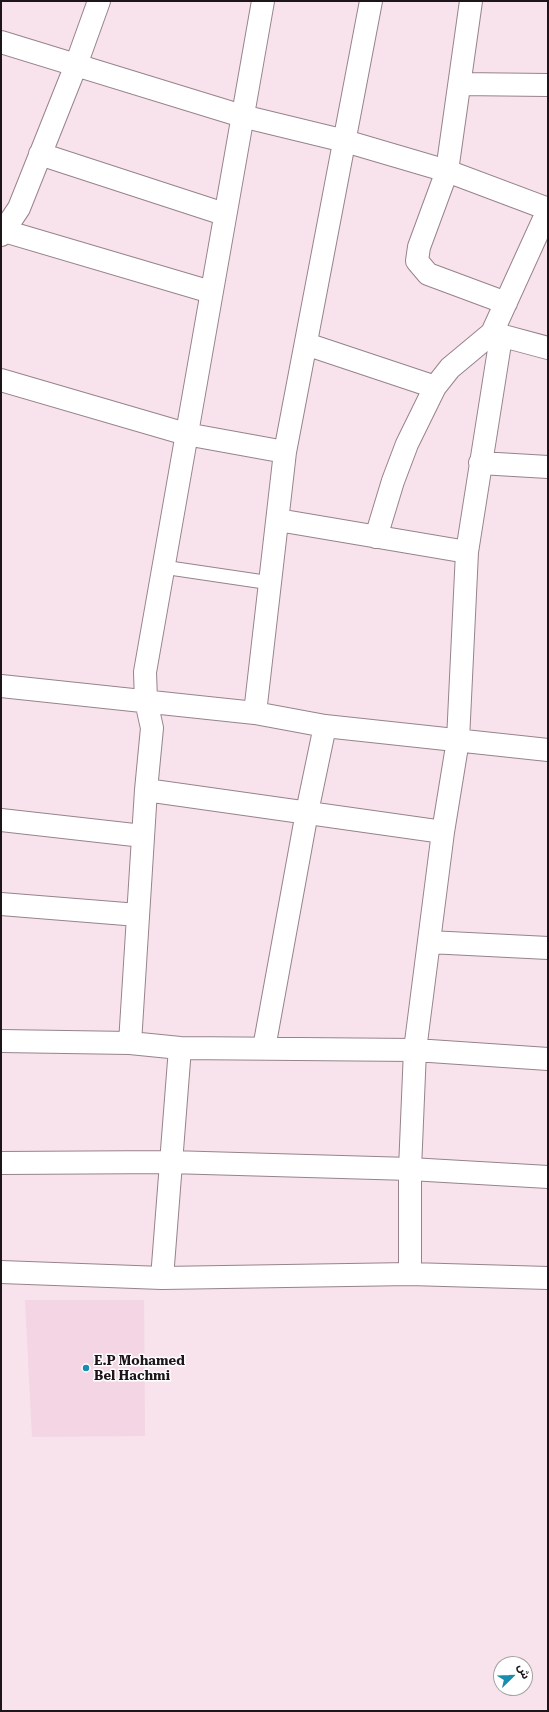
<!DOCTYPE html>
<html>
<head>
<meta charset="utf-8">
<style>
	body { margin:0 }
	#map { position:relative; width:549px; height:1712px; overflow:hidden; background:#f8e2ec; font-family:"Roboto Serif","Noto Sans Arabic",serif }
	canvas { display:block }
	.frame { position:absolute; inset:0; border:2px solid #1d1519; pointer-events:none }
	.north { position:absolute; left:493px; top:1656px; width:40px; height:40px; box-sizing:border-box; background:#fff; border:1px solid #a5a1a3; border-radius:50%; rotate:67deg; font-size:11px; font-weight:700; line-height:16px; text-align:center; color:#1d1519 }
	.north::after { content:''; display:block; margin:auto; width:14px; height:18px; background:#1a8cb0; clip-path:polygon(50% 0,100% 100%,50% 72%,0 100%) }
</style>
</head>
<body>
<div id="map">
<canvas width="549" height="1712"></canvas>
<div class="frame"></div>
<div class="north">ش</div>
</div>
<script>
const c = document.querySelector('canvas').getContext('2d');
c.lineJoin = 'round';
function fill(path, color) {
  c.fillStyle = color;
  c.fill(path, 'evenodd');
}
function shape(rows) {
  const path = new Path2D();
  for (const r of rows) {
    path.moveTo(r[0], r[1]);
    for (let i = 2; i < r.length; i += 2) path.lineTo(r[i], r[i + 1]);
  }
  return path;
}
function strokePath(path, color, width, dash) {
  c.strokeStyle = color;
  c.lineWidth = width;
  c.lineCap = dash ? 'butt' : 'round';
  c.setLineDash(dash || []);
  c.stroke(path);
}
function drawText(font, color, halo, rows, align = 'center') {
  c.font = font + ' "Roboto Serif",serif';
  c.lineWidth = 3;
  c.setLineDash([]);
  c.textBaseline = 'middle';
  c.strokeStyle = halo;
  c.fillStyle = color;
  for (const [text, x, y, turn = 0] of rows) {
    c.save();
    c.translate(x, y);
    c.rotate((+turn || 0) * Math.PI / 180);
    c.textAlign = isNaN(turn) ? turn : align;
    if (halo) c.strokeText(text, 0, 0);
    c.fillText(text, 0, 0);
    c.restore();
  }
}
const built = shape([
	[25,1300,144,1300,145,1436,32,1437]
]);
const service = shape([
	[163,567,271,583]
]);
const minor = shape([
	[471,1,447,171,419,247,417,261,428,274,506,303],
	[1,42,242,116,345,141,447,171,548,209],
	[460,84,548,85],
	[40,154,224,214],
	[1,230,211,292],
	[1,235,19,208,76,65,99,1],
	[492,333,548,348],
	[306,344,435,387],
	[1,380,186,434,285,452],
	[480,463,548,467],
	[278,520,467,552],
	[376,537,393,481,407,444,435,387,450,368,492,333,548,210],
	[1,686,255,713,325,726,548,750],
	[255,713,285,452,371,1],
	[146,790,443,832],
	[1,820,143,836],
	[1,904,138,915],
	[429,942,548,948],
	[1,1041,130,1043,180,1048,415,1050,548,1059],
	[130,1043,146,790,152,728,146,701,145,672,263,1],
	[264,1048,307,812,325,726],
	[1,1163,170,1162,410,1169,548,1177],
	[1,1272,162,1278,410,1274,548,1278],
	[410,1274,410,1169,415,1050,443,832,458,740,467,552,501,337],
	[162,1278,180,1048]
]);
const markers = [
	[86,1368,4,"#1a8cb0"]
];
const poiNames = [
	["E.P Mohamed",94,1361],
	["Bel Hachmi",94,1376]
];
fill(built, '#f3d5e3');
strokePath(service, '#97838c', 15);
strokePath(minor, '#97838c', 24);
strokePath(service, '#fff', 13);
strokePath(minor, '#fff', 22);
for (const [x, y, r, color] of markers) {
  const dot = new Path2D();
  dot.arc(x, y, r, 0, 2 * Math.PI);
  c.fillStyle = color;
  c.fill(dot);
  strokePath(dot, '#fff', 1.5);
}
drawText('bold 13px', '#1d1519', '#fff', poiNames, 'left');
</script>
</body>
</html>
